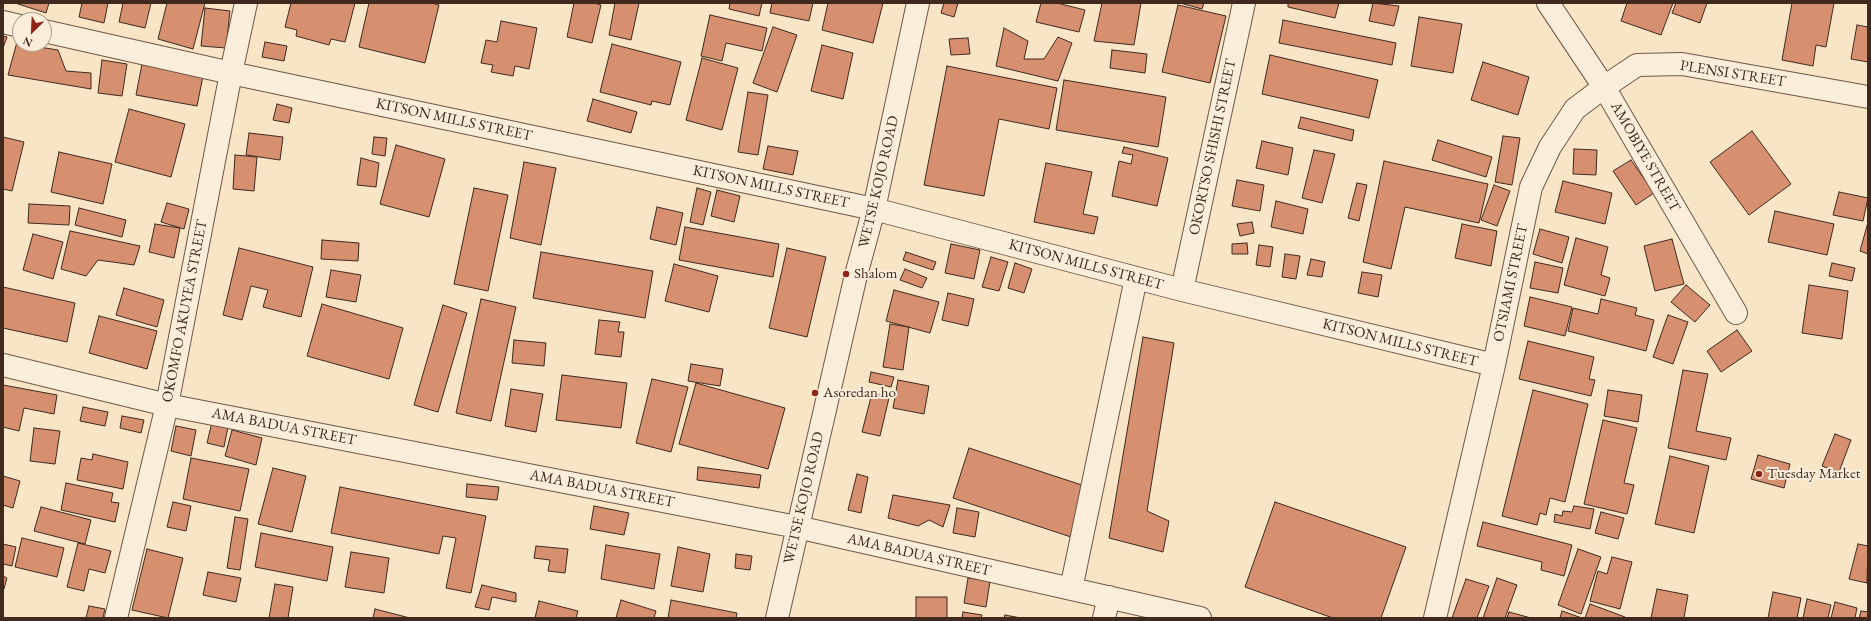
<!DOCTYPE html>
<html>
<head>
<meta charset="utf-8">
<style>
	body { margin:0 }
	#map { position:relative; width:1871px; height:621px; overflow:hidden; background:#f7e5c6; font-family:"EB Garamond",serif }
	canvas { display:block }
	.frame { position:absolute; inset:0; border:4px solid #40291f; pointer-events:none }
	.north { position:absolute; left:12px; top:12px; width:40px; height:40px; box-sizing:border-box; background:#faeeda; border:1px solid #b09f8f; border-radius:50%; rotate:204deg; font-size:11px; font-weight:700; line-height:16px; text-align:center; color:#40291f }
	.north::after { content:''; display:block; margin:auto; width:14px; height:18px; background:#8f2418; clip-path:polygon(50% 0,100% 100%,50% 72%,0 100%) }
</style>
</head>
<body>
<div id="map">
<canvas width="1871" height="621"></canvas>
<div class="frame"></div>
<div class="north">N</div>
</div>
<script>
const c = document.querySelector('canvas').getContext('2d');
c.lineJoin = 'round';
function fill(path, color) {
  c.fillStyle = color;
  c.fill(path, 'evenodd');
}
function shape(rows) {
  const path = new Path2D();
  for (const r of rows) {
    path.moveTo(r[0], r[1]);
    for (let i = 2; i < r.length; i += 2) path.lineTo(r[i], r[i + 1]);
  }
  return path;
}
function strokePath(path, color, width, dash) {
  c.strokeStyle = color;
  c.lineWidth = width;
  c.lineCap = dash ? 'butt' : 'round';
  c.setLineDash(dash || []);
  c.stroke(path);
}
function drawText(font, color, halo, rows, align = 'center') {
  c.font = font + ' "EB Garamond",serif';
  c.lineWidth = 4;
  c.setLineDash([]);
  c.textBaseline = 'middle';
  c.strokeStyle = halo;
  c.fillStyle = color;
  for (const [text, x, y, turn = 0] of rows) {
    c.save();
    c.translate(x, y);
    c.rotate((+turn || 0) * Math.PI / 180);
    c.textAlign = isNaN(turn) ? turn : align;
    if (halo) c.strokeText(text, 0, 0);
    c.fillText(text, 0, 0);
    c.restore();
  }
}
const building = shape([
	[15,3,49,3,46,13,15,3],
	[82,3,108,3,104,23,79,17,82,3],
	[123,3,151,3,145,28,119,22,123,3],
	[167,3,205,3,193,49,158,39,167,3],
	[291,3,355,3,345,42,331,39,329,45,296,36,297,30,285,27,291,3],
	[369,3,432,3,439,5,425,63,359,47,369,3],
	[574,3,594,3,601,5,592,43,567,37,574,3],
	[615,3,639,3,631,40,609,35,615,3],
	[730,3,762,3,759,16,729,9,730,3],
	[772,3,813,3,809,21,770,13,772,3],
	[828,3,883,3,873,43,822,30,828,3],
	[944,3,958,3,954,17,941,13,944,3],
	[1041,3,1057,3,1085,10,1079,32,1036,22,1041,3],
	[1102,3,1141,3,1134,45,1094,41,1102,3],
	[1180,3,1204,3,1202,9,1180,3],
	[1288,3,1339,3,1335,18,1288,7,1288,3],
	[1373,3,1399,6,1394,26,1369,21,1373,3],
	[1627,3,1673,3,1661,35,1621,21,1627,3],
	[1676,3,1707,3,1700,23,1672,13,1676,3],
	[1792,3,1834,3,1826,47,1816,45,1813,66,1782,60,1792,3],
	[1178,5,1226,16,1210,83,1162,72,1178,5],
	[205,8,230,11,226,48,201,46,205,8],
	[710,15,767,28,762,51,726,43,722,61,701,56,710,15],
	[1419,17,1462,24,1453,73,1411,66,1419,17],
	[1283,20,1396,43,1392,65,1279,43,1283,20],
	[501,21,537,28,529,69,515,66,513,76,491,72,493,65,481,63,486,40,497,42,501,21],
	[1857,25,1868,27,1868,62,1851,59,1857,25],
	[773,27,797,35,777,92,753,83,773,27],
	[1004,28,1028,41,1024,59,1044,59,1058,37,1072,43,1058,81,996,66,1004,28],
	[3,36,7,37,3,48,3,36],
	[968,38,970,54,951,55,949,39,968,38],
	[17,42,20,44,58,50,66,71,91,73,91,89,8,75,17,42],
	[265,42,287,46,284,61,262,57,265,42],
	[612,44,681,62,670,105,652,101,651,105,600,92,612,44],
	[822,45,853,53,843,99,811,91,822,45],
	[1112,50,1147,54,1145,73,1110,68,1112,50],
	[1270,55,1378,80,1369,118,1262,94,1270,55],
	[702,58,738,68,722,130,686,120,702,58],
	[102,60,127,64,122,96,98,93,102,60],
	[1483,62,1529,77,1518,115,1471,100,1483,62],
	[142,64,203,76,197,106,136,95,142,64],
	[947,66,1057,88,1049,129,999,119,984,196,924,185,947,66],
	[1064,80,1166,97,1158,147,1056,130,1064,80],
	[748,92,768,95,758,155,738,152,748,92],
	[593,99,637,112,631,133,587,121,593,99],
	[277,104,292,108,289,123,273,120,277,104],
	[129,109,185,124,171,177,115,162,129,109],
	[1301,117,1354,130,1352,141,1298,128,1301,117],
	[1752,131,1791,184,1749,215,1710,162,1752,131],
	[249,133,283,137,280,160,246,155,249,133],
	[1503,136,1520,138,1512,185,1495,182,1503,136],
	[3,137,24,142,12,191,3,189,3,137],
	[374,137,387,138,385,156,372,154,374,137],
	[1438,140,1492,157,1486,177,1432,160,1438,140],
	[1262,141,1293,148,1288,175,1256,168,1262,141],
	[396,145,445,159,429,217,380,204,396,145],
	[768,146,798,151,793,175,763,169,768,146],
	[1124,147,1168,158,1157,206,1112,196,1119,161,1131,164,1133,155,1122,153,1124,147],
	[1574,149,1597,150,1596,175,1573,174,1574,149],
	[1314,150,1335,154,1322,203,1302,198,1314,150],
	[59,152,112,164,103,204,51,192,59,152],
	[235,155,257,157,254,191,233,189,235,155],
	[361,158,379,163,376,187,357,185,361,158],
	[1631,160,1654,193,1636,205,1613,171,1631,160],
	[1384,161,1488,184,1479,223,1405,207,1391,269,1363,262,1384,161],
	[524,162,556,168,541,245,510,238,524,162],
	[1046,163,1092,172,1083,214,1098,217,1094,234,1034,222,1046,163],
	[1237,180,1264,185,1260,211,1232,206,1237,180],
	[1563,181,1612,193,1605,224,1555,212,1563,181],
	[1357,183,1367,185,1359,221,1348,218,1357,183],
	[1494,185,1510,191,1497,226,1481,220,1494,185],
	[474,188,508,195,488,291,454,284,474,188],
	[697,188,711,192,703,225,690,222,697,188],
	[717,190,740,196,734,222,711,216,717,190],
	[1839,192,1868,198,1863,221,1833,215,1839,192],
	[1276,201,1308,209,1303,234,1271,227,1276,201],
	[167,203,189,209,184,229,161,222,167,203],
	[29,204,70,206,69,225,28,223,29,204],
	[657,207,683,213,676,245,650,239,657,207],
	[79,208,126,220,122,237,75,225,79,208],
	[1775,211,1834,224,1827,255,1768,242,1775,211],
	[1252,222,1254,233,1240,236,1237,224,1252,222],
	[1868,222,1868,254,1860,251,1868,222],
	[155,224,180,228,174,258,149,252,155,224],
	[1462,224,1497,231,1491,266,1455,258,1462,224],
	[685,227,779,244,773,277,679,260,685,227],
	[1540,229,1569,237,1562,263,1533,254,1540,229],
	[70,231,140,246,134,265,98,260,86,276,61,269,70,231],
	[33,234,63,242,53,279,23,270,33,234],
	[1576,238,1608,247,1601,275,1610,278,1605,296,1564,285,1576,238],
	[1672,239,1684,284,1655,291,1644,246,1672,239],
	[322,240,359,243,358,261,321,259,322,240],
	[1247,243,1248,254,1232,254,1232,244,1247,243],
	[951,244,980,250,974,279,945,273,951,244],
	[1259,245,1273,247,1270,267,1256,265,1259,245],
	[239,248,313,267,301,317,263,307,268,290,251,286,242,320,223,315,239,248],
	[787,248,826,257,807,337,769,328,787,248],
	[541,252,653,271,645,318,533,298,541,252],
	[906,252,936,262,933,270,903,260,906,252],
	[1285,254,1300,256,1296,279,1282,277,1285,254],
	[991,257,1008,262,999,291,982,287,991,257],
	[1311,259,1325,262,1322,277,1307,275,1311,259],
	[1535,262,1563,268,1558,293,1530,288,1535,262],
	[1015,263,1032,269,1024,293,1008,288,1015,263],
	[1832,263,1855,268,1852,281,1829,276,1832,263],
	[674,264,718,276,709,312,665,301,674,264],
	[905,269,927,278,922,288,900,280,905,269],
	[331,270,361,275,356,302,326,297,331,270],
	[1362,272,1382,275,1378,297,1358,293,1362,272],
	[1686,285,1710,305,1695,322,1671,302,1686,285],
	[1809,285,1848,291,1842,339,1802,333,1809,285],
	[3,287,75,303,67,342,3,328,3,287],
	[124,288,164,300,157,327,116,315,124,288],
	[894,290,939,302,930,333,886,321,894,290],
	[948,293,974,299,968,326,942,320,948,293],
	[1530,297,1572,307,1565,336,1524,326,1530,297],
	[481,299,516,307,491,421,456,413,481,299],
	[1601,299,1637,308,1635,315,1654,320,1646,351,1568,331,1573,308,1598,314,1601,299],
	[322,304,403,328,389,379,307,356,322,304],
	[443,305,467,313,438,412,414,405,443,305],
	[1668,315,1688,322,1673,364,1653,357,1668,315],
	[99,316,157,331,147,369,89,353,99,316],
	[599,320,620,322,618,332,624,332,621,357,595,354,599,320],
	[890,324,909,327,903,370,883,367,890,324],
	[1737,330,1752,351,1721,372,1707,351,1737,330],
	[1143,337,1174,343,1147,511,1169,521,1163,552,1109,538,1143,337],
	[514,340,546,343,544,366,512,363,514,340],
	[1528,341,1594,357,1589,379,1595,380,1591,396,1519,379,1528,341],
	[691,364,723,369,720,386,688,381,691,364],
	[1683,370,1708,374,1696,431,1731,438,1726,460,1668,448,1683,370],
	[871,372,894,377,891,387,869,382,871,372],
	[562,375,627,383,621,428,556,420,562,375],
	[652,379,688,387,671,452,636,443,652,379],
	[898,380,929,386,924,414,893,408,898,380],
	[696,383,785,408,768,469,679,444,696,383],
	[3,385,57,395,54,414,24,408,19,431,3,427,3,385],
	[511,389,543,394,536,432,505,426,511,389],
	[1533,390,1588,404,1565,502,1550,498,1546,515,1540,513,1537,525,1502,516,1533,390],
	[1608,390,1642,395,1638,422,1604,416,1608,390],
	[872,393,889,398,880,436,862,432,872,393],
	[83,407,108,412,105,426,80,421,83,407],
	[122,416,144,420,141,433,120,428,122,416],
	[1603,420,1637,428,1624,483,1634,485,1627,514,1584,504,1603,420],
	[212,422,228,427,224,447,207,443,212,422],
	[176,426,196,430,191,456,171,451,176,426],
	[34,428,60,431,55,464,30,461,34,428],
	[232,430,262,438,256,465,225,456,232,430],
	[1835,434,1851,440,1839,472,1822,466,1835,434],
	[969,448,1091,488,1074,538,953,498,969,448],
	[93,454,128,462,123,489,77,480,81,458,92,460,93,454],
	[1758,455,1790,464,1784,488,1751,479,1758,455],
	[1670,456,1709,466,1694,533,1655,524,1670,456],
	[191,458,249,469,240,511,183,499,191,458],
	[698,467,761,475,759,488,697,480,698,467],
	[273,468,306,476,292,532,258,524,273,468],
	[857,474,868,477,861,513,848,510,857,474],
	[3,476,20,481,13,508,3,505,3,476],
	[66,483,113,493,111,502,119,503,115,522,61,510,66,483],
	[467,484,499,487,497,500,466,497,467,484],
	[340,487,486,516,471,593,446,588,456,538,443,536,439,554,331,533,340,487],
	[893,495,950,505,943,527,929,520,918,526,888,518,893,495],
	[173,502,191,506,186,531,167,527,173,502],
	[1275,502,1406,547,1381,618,1333,618,1245,587,1275,502],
	[594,506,629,513,624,535,590,529,594,506],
	[1574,506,1594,509,1590,529,1554,522,1555,514,1562,516,1563,511,1572,512,1574,506],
	[41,507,91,520,85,544,34,531,41,507],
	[957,508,979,512,975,537,953,533,957,508],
	[1601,512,1624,518,1618,539,1595,533,1601,512],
	[235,517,248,519,240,570,227,568,235,517],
	[1483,522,1572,545,1564,576,1541,570,1542,562,1477,546,1483,522],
	[261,533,333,547,327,581,255,567,261,533],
	[22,538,64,548,57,577,15,567,22,538],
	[78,543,111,551,105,573,89,569,84,591,67,587,78,543],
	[3,544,16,547,12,566,3,564,3,544],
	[1858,544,1868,546,1867,583,1849,579,1858,544],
	[606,545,660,554,654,589,601,579,606,545],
	[536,546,568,549,565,573,548,571,550,560,534,558,536,546],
	[678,547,710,554,703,592,671,586,678,547],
	[147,549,183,558,168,618,132,610,147,549],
	[1578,549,1601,557,1581,614,1558,605,1578,549],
	[351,552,389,558,384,593,345,587,351,552],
	[736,554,752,556,750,570,735,568,736,554],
	[1612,557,1632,562,1620,609,1590,601,1598,571,1607,574,1612,557],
	[208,572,241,578,236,602,203,595,208,572],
	[3,576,7,578,4,589,3,589,3,576],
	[968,578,990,581,986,607,964,603,968,578],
	[1497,578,1517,585,1505,618,1483,618,1497,578],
	[1466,579,1489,586,1477,618,1452,618,1466,579],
	[275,584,293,587,288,618,269,618,275,584],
	[482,585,516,593,516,602,492,597,489,610,475,607,482,585],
	[1657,589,1688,595,1684,618,1651,618,1657,589],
	[1773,592,1801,598,1797,618,1768,618,1773,592],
	[916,597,947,597,947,618,916,618,916,597],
	[1807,599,1831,605,1828,618,1803,618,1807,599],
	[621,600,656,611,654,618,616,618,621,600],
	[671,600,737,613,736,618,668,618,671,600],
	[539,601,578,611,576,618,535,618,539,601],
	[1835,602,1857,608,1855,618,1831,618,1835,602],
	[1590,604,1625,617,1625,618,1585,618,1590,604],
	[89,606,105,609,103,618,86,618,89,606],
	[375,609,410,618,373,618,375,609],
	[1562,611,1582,618,1560,618,1562,611],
	[1861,611,1868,612,1868,618,1859,618,1861,611],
	[963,612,982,615,981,618,962,618,963,612],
	[1509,612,1531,618,1507,618,1509,612],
	[1005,615,1021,618,1004,618,1005,615]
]);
const minor = shape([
	[1548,3,1604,87,1736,313],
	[3,22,20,26],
	[44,31,231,73,874,209,1182,290,1494,365],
	[1182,290,1244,3],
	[3,365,167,405,797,527,1200,618],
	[1071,589,1136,278],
	[116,618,167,405,231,73,246,3],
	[777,618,856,275,874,209,918,3],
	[1104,618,1109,597],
	[1435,618,1494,365,1531,187,1550,147,1575,109,1604,87,1637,65,1682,64,1868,97]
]);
const markers = [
	[846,274,4,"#8f2418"],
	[815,393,4,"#8f2418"],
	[1759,474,4,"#8f2418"]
];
const streetNames = [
	["PLENSI STREET",1733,74,9],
	["KITSON MILLS STREET",454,120,12],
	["OKORTSO SHISHI STREET",1213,147,-78],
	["AMOBIYE STREET",1645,157,60],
	["WETSE KOJO ROAD",879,182,-77],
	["KITSON MILLS STREET",771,187,12],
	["KITSON MILLS STREET",1086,265,15],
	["OTSIAMI STREET",1511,283,-78],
	["OKOMFO AKUYEA STREET",185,311,-79],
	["KITSON MILLS STREET",1400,343,14],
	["AMA BADUA STREET",284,427,11],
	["AMA BADUA STREET",602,489,11],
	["WETSE KOJO ROAD",804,498,-77],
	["AMA BADUA STREET",919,555,13]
];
const poiNames = [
	["Shalom",854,274],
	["Asoredan ho",823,393],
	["Tuesday Market",1767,474]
];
fill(building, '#d68f6f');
strokePath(building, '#40291f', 1);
strokePath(minor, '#6e5849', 24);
strokePath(minor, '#faeeda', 22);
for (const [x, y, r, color] of markers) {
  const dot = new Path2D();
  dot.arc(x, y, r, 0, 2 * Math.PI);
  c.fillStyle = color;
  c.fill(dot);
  strokePath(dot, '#faeeda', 1.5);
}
drawText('15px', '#40291f', '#faeeda', streetNames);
drawText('15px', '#40291f', '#faeeda', poiNames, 'left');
</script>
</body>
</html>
